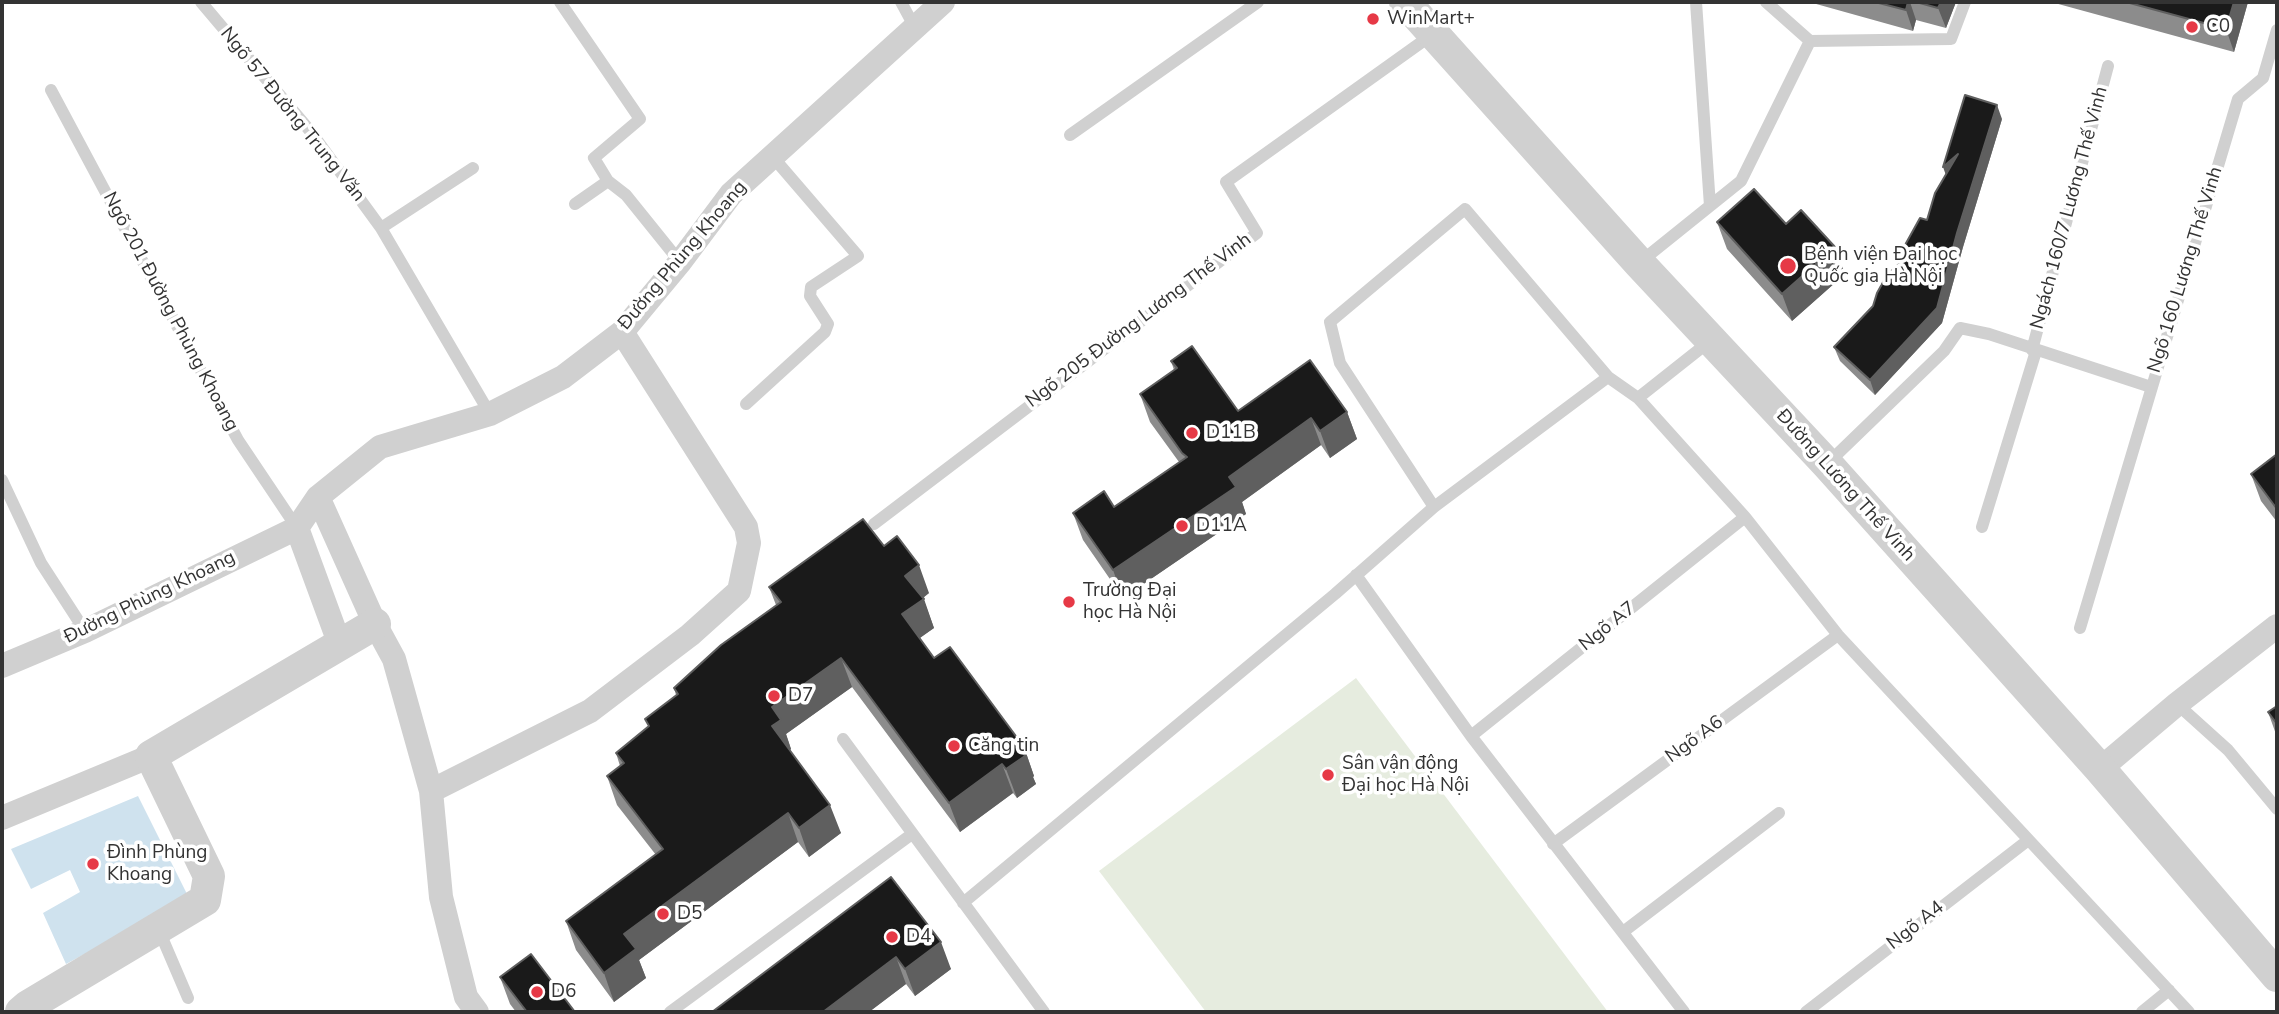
<!DOCTYPE html>
<html>
<head>
<meta charset="utf-8">
<style>
	body { margin:0 }
	#map { position:relative; width:2279px; height:1014px; overflow:hidden; background:#fff; font-family:"Nunito Sans",sans-serif }
	canvas { display:block }
	.frame { position:absolute; inset:0; border:4px solid #333; pointer-events:none }
</style>
</head>
<body>
<div id="map">
<canvas width="2279" height="1014"></canvas>
<div class="frame"></div>
</div>
<script>
const c = document.querySelector('canvas').getContext('2d');
c.lineJoin = 'round';
function fill(path, color) {
  c.fillStyle = color;
  c.fill(path, 'evenodd');
}
function shape(rows) {
  const path = new Path2D();
  for (const r of rows) {
    path.moveTo(r[0], r[1]);
    for (let i = 2; i < r.length; i += 2) path.lineTo(r[i], r[i + 1]);
  }
  return path;
}
function strokePath(path, color, width, dash) {
  c.strokeStyle = color;
  c.lineWidth = width;
  c.lineCap = dash ? 'butt' : 'round';
  c.setLineDash(dash || []);
  c.stroke(path);
}
function drawText(font, color, halo, rows, align = 'center') {
  c.font = font + ' "Nunito Sans",sans-serif';
  c.lineWidth = 7;
  c.setLineDash([]);
  c.textBaseline = 'middle';
  c.strokeStyle = halo;
  c.fillStyle = color;
  for (const [text, x, y, turn = 0] of rows) {
    c.save();
    c.translate(x, y);
    c.rotate((+turn || 0) * Math.PI / 180);
    c.textAlign = isNaN(turn) ? turn : align;
    if (halo) c.strokeText(text, 0, 0);
    c.fillText(text, 0, 0);
    c.restore();
  }
}
const green = shape([
	[1356,678,1608,1012,1206,1012,1099,871]
]);
const water = shape([
	[138,796,189,898,66,964,43,913,80,892,70,870,31,889,11,849]
]);
const service = shape([
	[201,2,311,132,381,228,490,414],
	[560,2,640,119,594,158,608,181,626,195,680,262],
	[901,2,914,26],
	[1696,2,1710,206],
	[1766,2,1810,41],
	[51,90,238,440,297,528],
	[1070,135,1258,2],
	[575,204,608,181],
	[381,228,473,168],
	[1639,263,1741,181,1810,41,1951,39,1965,2],
	[2032,350,2108,66],
	[1638,398,1710,341],
	[746,404,825,332,828,324,810,296,811,287,858,256,772,156],
	[1827,464,1944,351,1960,328,1989,334,2151,387],
	[2,480,41,563,85,631],
	[1434,507,1340,363,1330,322,1465,209,1608,377,1638,398,1745,517,1838,635,2189,1012],
	[874,524,1257,233,1226,182,1433,34],
	[1982,527,2036,351],
	[1356,575,1471,736,1684,1012],
	[2080,628,2238,99,2263,78,2277,30],
	[2177,704,2228,750,2277,809],
	[1471,736,1745,517],
	[843,739,1044,1012],
	[1553,844,1838,635],
	[963,903,1335,594,1434,507,1608,377],
	[158,928,188,998],
	[1623,932,1779,813],
	[670,1012,912,834],
	[1806,1012,2027,841],
	[2142,1012,2169,990]
]);
const minor = shape([
	[318,497,375,624,394,659,431,791,441,897,466,997,477,1012],
	[297,528,340,645],
	[2,666,85,631,297,528,318,497,380,447,490,414,563,377,622,332,680,262,731,194,943,2],
	[2100,769,2177,704,2277,626],
	[431,791,590,711,690,635,739,591,749,543,746,527,622,332],
	[2,818,151,756]
]);
const tertiary = shape([
	[1405,2,1639,263,1827,464,2100,769,2277,976],
	[21,1012,28,1006,205,900,209,876,151,756,375,624]
]);
const wall = shape([
	[1809,2,1956,2,1946,28,1916,20,1913,31],
	[2051,2,2248,2,2234,52],
	[2002,119,1963,247,1942,323,1875,395,1840,361,1834,347,1873,306,1927,220],
	[1717,222,1786,224,1845,274,1792,321,1727,249],
	[1171,361,1238,411,1347,412,1357,439,1330,458,1321,445,1242,502,1246,514,1123,598,1083,540,1073,513,1114,507,1179,462,1150,422,1140,394,1174,370],
	[2277,454,2277,522,2261,501,2251,474],
	[769,587,929,593,923,598,934,628,919,638,934,658,1024,747,1034,776,1033,777,1036,784,1017,798,1013,793,960,832,852,687,786,734,791,749,790,750,841,833,809,857,798,842,639,960,646,978,614,1002,576,950,566,921,656,855,617,805,607,776,620,766,616,753,649,727,645,719,676,695,674,688,776,605],
	[2277,706,2277,737,2268,712],
	[891,877,951,969,915,996,906,984,869,1012,712,1012],
	[500,977,575,1012,516,1012,510,1004]
]);
const shadedWall = shape([
	[1908,2,1910,2,1916,20,1913,31,1906,10],
	[1941,2,1956,2,1946,28,1938,8],
	[2234,2,2248,2,2234,52,2226,29],
	[1997,105,2002,119,1963,247,1942,323,1875,395,1870,380,1957,233],
	[1958,154,1948,181,1943,167],
	[1835,247,1845,274,1792,321,1782,294],
	[1347,412,1357,439,1330,458,1320,431],
	[1311,418,1321,445,1242,502,1246,514,1123,598,1113,570,1229,477],
	[919,565,929,593,915,604,905,576],
	[924,599,934,628,913,643,902,614],
	[841,658,852,687,786,734,791,749,783,755,772,726,772,707],
	[1024,747,1034,776,1033,777,1036,784,1017,798,1006,769,1021,749],
	[1002,764,1013,793,960,832,949,803],
	[830,805,841,833,809,857,799,828],
	[788,813,798,842,639,960,646,978,614,1002,604,973,624,934],
	[941,942,951,969,915,996,905,969],
	[896,957,906,984,869,1012,823,1012]
]);
const building = shape([
	[1875,2,1908,2,1906,10,1875,2],
	[1916,2,1941,2,1938,8,1916,2],
	[2126,2,2234,2,2226,29,2126,2],
	[1965,95,1997,105,1957,233,1937,308,1870,380,1834,347,1873,306,1877,293,1887,275,1900,263,1905,245,1920,218,1927,220,1935,193,1958,154,1943,167,1965,95],
	[1754,189,1786,224,1801,210,1835,247,1782,294,1717,222,1754,189],
	[1192,346,1238,411,1310,360,1347,412,1320,431,1311,418,1229,477,1236,487,1113,570,1073,513,1104,491,1114,507,1187,457,1182,453,1140,394,1177,368,1171,361,1192,346],
	[2277,454,2277,509,2251,474,2277,454],
	[863,519,884,546,897,536,919,565,905,576,924,599,902,614,934,658,950,647,1024,747,1021,749,1025,756,1006,769,1002,764,949,803,841,658,772,707,781,720,772,726,830,805,799,828,788,813,624,934,636,949,604,973,566,921,663,849,607,776,624,763,616,753,649,726,645,719,678,694,674,688,721,645,781,602,769,587,863,519],
	[2277,706,2277,724,2268,712,2277,706],
	[891,877,941,942,905,969,896,957,823,1012,712,1012,891,877],
	[531,954,575,1012,527,1012,500,977,531,954]
]);
const markers = [
	[1373,19,7,"#e63946"],
	[2192,27,7,"#e63946"],
	[1788,266,9,"#e63946"],
	[1192,433,7,"#e63946"],
	[1182,526,7,"#e63946"],
	[1069,602,7,"#e63946"],
	[774,696,7,"#e63946"],
	[954,746,7,"#e63946"],
	[1328,775,7,"#e63946"],
	[93,864,7,"#e63946"],
	[663,914,7,"#e63946"],
	[892,937,7,"#e63946"],
	[537,992,7,"#e63946"]
];
const poiNames = [
	["WinMart+",1387,19],
	["C0",2206,27],
	["Bệnh viện Đại học",1804,255],
	["Quốc gia Hà Nội",1804,277],
	["D11B",1206,433],
	["D11A",1196,526],
	["Trường Đại",1083,591],
	["học Hà Nội",1083,613],
	["D7",788,696],
	["Căng tin",968,746],
	["Sân vận động",1342,764],
	["Đại học Hà Nội",1342,786],
	["Đình Phùng",107,853],
	["Khoang",107,875],
	["D5",677,914],
	["D4",906,937],
	["D6",551,992]
];
const streetNames = [
	["Ngõ 57 Đường Trung Văn",292,115,51],
	["Ngách 160/7 Lương Thế Vinh",2070,208,-75],
	["Đường Phùng Khoang",683,256,-50],
	["Ngõ 160 Lương Thế Vinh",2186,270,-73],
	["Ngõ 201 Đường Phùng Khoang",170,312,62],
	["Ngõ 205 Đường Lương Thế Vinh",1139,321,-37],
	["Đường Lương Thế Vinh",1845,486,48],
	["Đường Phùng Khoang",150,598,-26],
	["Ngõ A7",1608,627,-39],
	["Ngõ A6",1695,740,-36],
	["Ngõ A4",1916,926,-38]
];
fill(green, '#e6ecdf');
fill(water, '#cfe2ee');
strokePath(service, '#d0d0d0', 12);
strokePath(minor, '#d0d0d0', 24);
strokePath(tertiary, '#d0d0d0', 32);
fill(wall, '#8c8c8c');
fill(shadedWall, '#5f5f5f');
fill(building, '#1a1a1a');
strokePath(building, '#5f5f5f', 2);
for (const [x, y, r, color] of markers) {
  const dot = new Path2D();
  dot.arc(x, y, r, 0, 2 * Math.PI);
  c.fillStyle = color;
  c.fill(dot);
  strokePath(dot, '#fff', 2.5);
}
drawText('19px', '#333', '#fff', poiNames, 'left');
drawText('19px', '#333', '#fff', streetNames);
</script>
</body>
</html>
